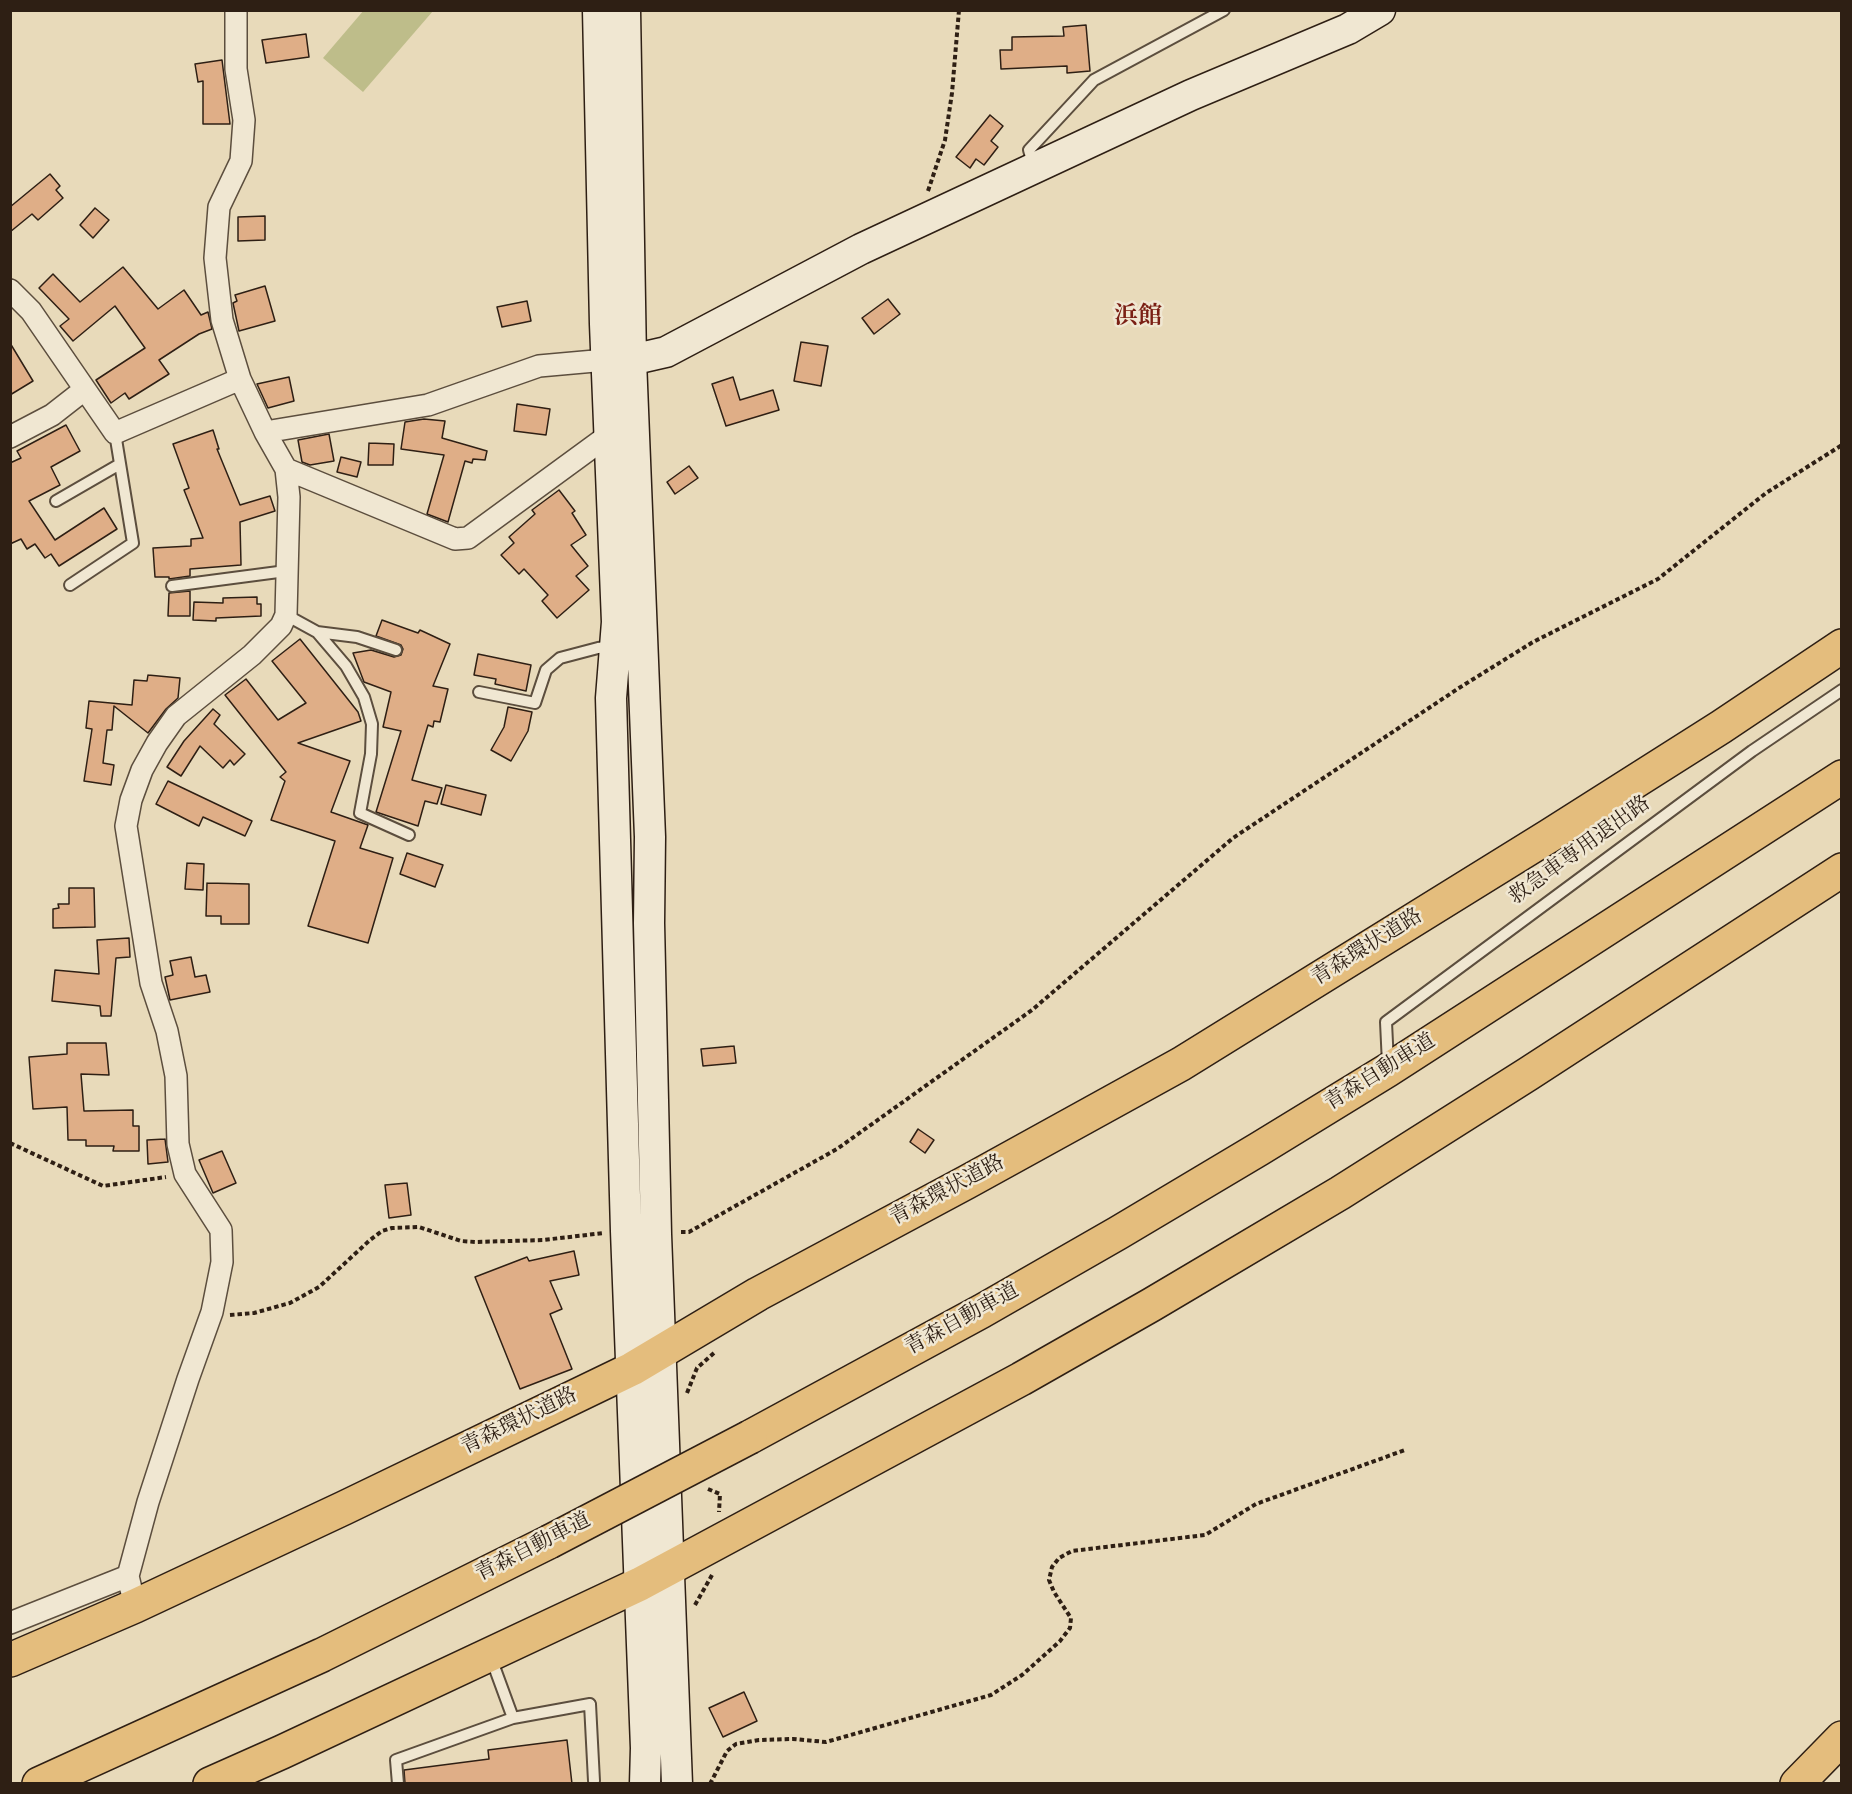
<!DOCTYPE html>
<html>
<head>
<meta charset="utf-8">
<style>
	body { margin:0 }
	#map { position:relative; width:1852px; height:1794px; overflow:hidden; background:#e8daba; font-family:"Sorts Mill Goudy",serif }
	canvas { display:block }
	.frame { position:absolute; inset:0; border:12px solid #2e1f14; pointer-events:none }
</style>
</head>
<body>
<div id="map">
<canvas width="1852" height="1794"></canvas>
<div class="frame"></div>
</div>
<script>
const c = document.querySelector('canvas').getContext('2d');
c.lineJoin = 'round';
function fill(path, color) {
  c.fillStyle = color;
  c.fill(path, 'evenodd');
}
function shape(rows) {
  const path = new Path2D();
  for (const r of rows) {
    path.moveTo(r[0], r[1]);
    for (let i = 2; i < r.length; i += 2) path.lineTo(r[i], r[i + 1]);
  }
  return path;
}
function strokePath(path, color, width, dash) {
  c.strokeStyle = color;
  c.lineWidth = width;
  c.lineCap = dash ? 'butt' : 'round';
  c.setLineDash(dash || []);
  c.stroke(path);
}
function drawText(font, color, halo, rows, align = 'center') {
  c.font = font + ' "Sorts Mill Goudy","Noto Serif JP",serif';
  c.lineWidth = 5;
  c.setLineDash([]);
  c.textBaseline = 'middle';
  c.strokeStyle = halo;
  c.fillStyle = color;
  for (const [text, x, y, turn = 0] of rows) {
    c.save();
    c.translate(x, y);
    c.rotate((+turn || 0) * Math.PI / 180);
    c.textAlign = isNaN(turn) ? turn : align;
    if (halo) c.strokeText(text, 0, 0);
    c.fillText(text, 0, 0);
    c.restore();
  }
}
const green = shape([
	[364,10,433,11,363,92,323,58]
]);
const building = shape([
	[1086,25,1090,71,1067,73,1067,66,1001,69,1000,50,1012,50,1012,37,1064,36,1063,27,1086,25],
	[306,34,309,57,266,63,262,40,306,34],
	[222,60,230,124,203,124,203,81,198,82,195,64,222,60],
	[990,115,1003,126,991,141,998,147,984,165,976,159,970,168,956,157,990,115],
	[50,174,60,186,56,190,63,198,38,220,32,214,10,232,10,207,50,174],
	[95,208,109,220,93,238,80,225,95,208],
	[265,216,265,240,238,241,238,217,265,216],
	[123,267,158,309,184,290,201,315,208,312,212,329,199,334,159,360,169,374,129,399,125,393,111,403,96,380,145,348,115,306,73,341,60,326,69,319,39,288,53,274,80,302,123,267],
	[265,286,275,321,239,331,233,303,237,301,235,295,265,286],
	[888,299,900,314,874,334,862,318,888,299],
	[527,301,531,321,502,327,497,307,527,301],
	[801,342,828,346,821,386,794,381,801,342],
	[10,343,33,381,10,395,10,343],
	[289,377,294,401,268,408,257,384,289,377],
	[733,377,740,400,773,390,779,410,726,426,712,384,733,377],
	[517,404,550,409,546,435,514,431,517,404],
	[424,419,445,421,442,438,487,451,485,460,473,459,472,463,465,461,448,522,427,514,444,455,401,449,405,422,424,419],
	[66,425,80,451,51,467,60,485,29,501,55,540,104,508,117,529,59,566,51,554,45,558,35,544,27,549,21,539,10,544,10,463,21,458,17,451,66,425],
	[213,430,219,449,217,449,240,505,270,496,275,511,240,522,241,565,190,569,190,576,169,579,169,577,155,577,153,548,191,546,191,539,203,538,184,490,189,488,173,444,213,430],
	[329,434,334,461,310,465,302,462,298,440,329,434],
	[369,443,394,444,393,465,368,465,369,443],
	[341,457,361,462,357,477,337,472,341,457],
	[689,466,698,478,675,494,667,482,689,466],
	[559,490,575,511,572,513,586,535,571,545,588,566,576,576,589,590,557,618,542,601,548,595,524,569,519,574,501,555,514,543,509,537,535,514,532,510,559,490],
	[190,591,190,616,168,616,169,593,190,591],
	[257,597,257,604,261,604,261,616,216,618,216,621,193,620,194,602,223,603,223,598,257,597],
	[382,620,418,633,420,630,450,644,433,686,448,689,440,722,434,721,433,727,428,725,412,780,442,788,437,804,425,801,418,826,376,812,401,731,383,727,391,692,364,682,353,653,371,650,394,657,401,655,403,649,401,645,376,636,382,620],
	[300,639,358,712,361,721,298,743,350,761,331,812,368,825,360,848,393,858,368,943,308,926,335,841,271,820,285,781,280,777,286,772,225,695,246,679,278,720,306,703,272,661,300,639],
	[478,654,531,665,526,691,495,684,496,679,474,675,478,654],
	[148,675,180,678,178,698,166,709,148,733,114,706,112,730,107,730,103,763,114,765,111,785,84,781,92,729,86,728,89,701,132,705,134,680,147,681,148,675],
	[508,707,532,712,528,731,511,761,491,750,504,727,508,707],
	[213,709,220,715,214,724,245,754,234,765,230,760,223,768,200,746,181,776,167,767,184,741,213,709],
	[168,781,252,821,245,836,203,817,199,826,156,804,168,781],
	[446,785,486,795,481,815,441,804,446,785],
	[407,853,443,865,435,887,400,874,407,853],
	[187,863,204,864,203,890,185,889,187,863],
	[207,883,249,884,249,924,221,924,221,916,206,916,207,883],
	[69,888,94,888,95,927,53,928,53,909,59,908,58,904,69,904,69,888],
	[129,938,130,957,116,958,111,1016,101,1016,100,1006,52,1001,55,970,99,974,97,940,129,938],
	[191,957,195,977,206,975,210,992,170,1000,165,977,173,975,170,961,191,957],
	[67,1043,106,1043,109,1075,81,1074,84,1111,133,1110,133,1126,139,1126,139,1151,113,1151,114,1146,86,1146,86,1140,68,1140,67,1107,33,1109,29,1057,67,1054,67,1043],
	[734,1046,736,1063,703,1066,701,1049,734,1046],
	[918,1129,934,1140,925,1153,910,1142,918,1129],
	[165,1139,168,1162,148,1164,147,1140,165,1139],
	[222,1151,236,1183,213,1193,199,1160,222,1151],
	[407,1183,411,1215,389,1218,385,1185,407,1183],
	[574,1251,579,1275,550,1281,562,1309,550,1314,572,1369,520,1389,475,1277,527,1257,529,1261,574,1251],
	[744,1692,757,1721,723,1737,709,1708,744,1692],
	[567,1740,572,1784,405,1784,404,1770,489,1759,488,1750,567,1740]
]);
const path = shape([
	[928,191,945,140,952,93,959,10],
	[10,1143,103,1186,166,1177],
	[681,1232,689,1232,837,1149,1032,1010,1233,838,1459,688,1533,642,1658,579,1766,493,1842,445],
	[230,1315,254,1313,290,1303,319,1287,370,1240,382,1231,392,1228,419,1227,461,1241,476,1242,543,1240,604,1233],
	[687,1393,697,1368,714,1353],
	[708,1489,720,1494,719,1512],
	[695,1605,712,1575],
	[710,1784,727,1751,736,1744,759,1740,793,1739,826,1742,991,1695,1022,1675,1060,1641,1070,1628,1071,1618,1054,1592,1049,1580,1052,1567,1059,1558,1072,1551,1205,1535,1256,1504,1405,1450]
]);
const lane = shape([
	[1034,168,1029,150,1094,80,1224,10],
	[56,501,120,464],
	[70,585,133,543,115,433],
	[172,586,286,571],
	[286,615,317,632,346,666,364,697,372,724,371,754,360,813,409,835],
	[317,632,357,637,396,650],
	[479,692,535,703,546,670,560,658,598,648,613,646],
	[1388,1064,1386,1022,1752,751,1842,690],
	[491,1658,513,1718],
	[398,1784,396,1760,513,1718,590,1704,594,1781]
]);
const street = shape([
	[236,10,236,69,244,120,241,161,219,207,215,258,222,320,240,379],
	[10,290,31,311,115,433,240,379,265,432,286,469,289,497,286,615,281,626,252,655,176,716,157,743,142,770,131,800,126,826,151,983,167,1031,176,1076,178,1144,185,1174,221,1230,222,1262,212,1312,188,1379,148,1502,128,1576,135,1606],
	[265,432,428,405,539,366,606,360],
	[10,437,52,415,84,390],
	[286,469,455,539,468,538,617,429],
	[10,1623,128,1576]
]);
const secondary = shape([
	[598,10,605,324,617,622,611,698,626,1231,646,1748,645,1784],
	[625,10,631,360,650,837,649,923,656,1234,677,1784],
	[612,360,631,360,666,352,861,249,1191,95,1348,29,1380,10]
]);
const primary = shape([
	[1797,1784,1842,1738]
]);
const highway = shape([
	[750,1437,982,1311,1118,1233,1259,1149,1388,1070,1842,777],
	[10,1660,135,1606,344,1508,632,1369,758,1294,967,1182,1181,1064,1549,836,1721,727,1842,646],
	[39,1784,322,1655,549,1542],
	[210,1784,282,1752,640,1584,1021,1379,1151,1305,1340,1193,1528,1074,1842,870]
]);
const highwayBridge = shape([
	[549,1542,750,1437]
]);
const streetNames = [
	["救急車専用退出路",1581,852,-36],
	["青森環状道路",1368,949,-32],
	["青森自動車道",1381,1074,-32],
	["青森環状道路",948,1192,-28],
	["青森自動車道",963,1321,-29],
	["青森環状道路",520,1423,-26],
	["青森自動車道",534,1549,-27]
];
const quarterNames = [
	["浜館",1138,319]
];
fill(green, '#bebd8a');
fill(building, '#dfae87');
strokePath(building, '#2e1f14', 1.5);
strokePath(lane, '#5c4e3e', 14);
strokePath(street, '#5c4e3e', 24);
strokePath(secondary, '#2e1f14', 33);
strokePath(primary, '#2e1f14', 36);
strokePath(highway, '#2e1f14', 36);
strokePath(path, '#2e1f14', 4, [4.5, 3]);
strokePath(lane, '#f0e7d2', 10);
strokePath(street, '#f0e7d2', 21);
strokePath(secondary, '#f0e7d2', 30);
strokePath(primary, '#e4bd7d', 33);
strokePath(highway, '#e4bd7d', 33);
strokePath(highwayBridge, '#2e1f14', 36, []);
strokePath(highwayBridge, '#e4bd7d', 33);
drawText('21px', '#2e1f14', '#f0e7d2', streetNames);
drawText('bold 24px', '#7a1f14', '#f0e7d2', quarterNames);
</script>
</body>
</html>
